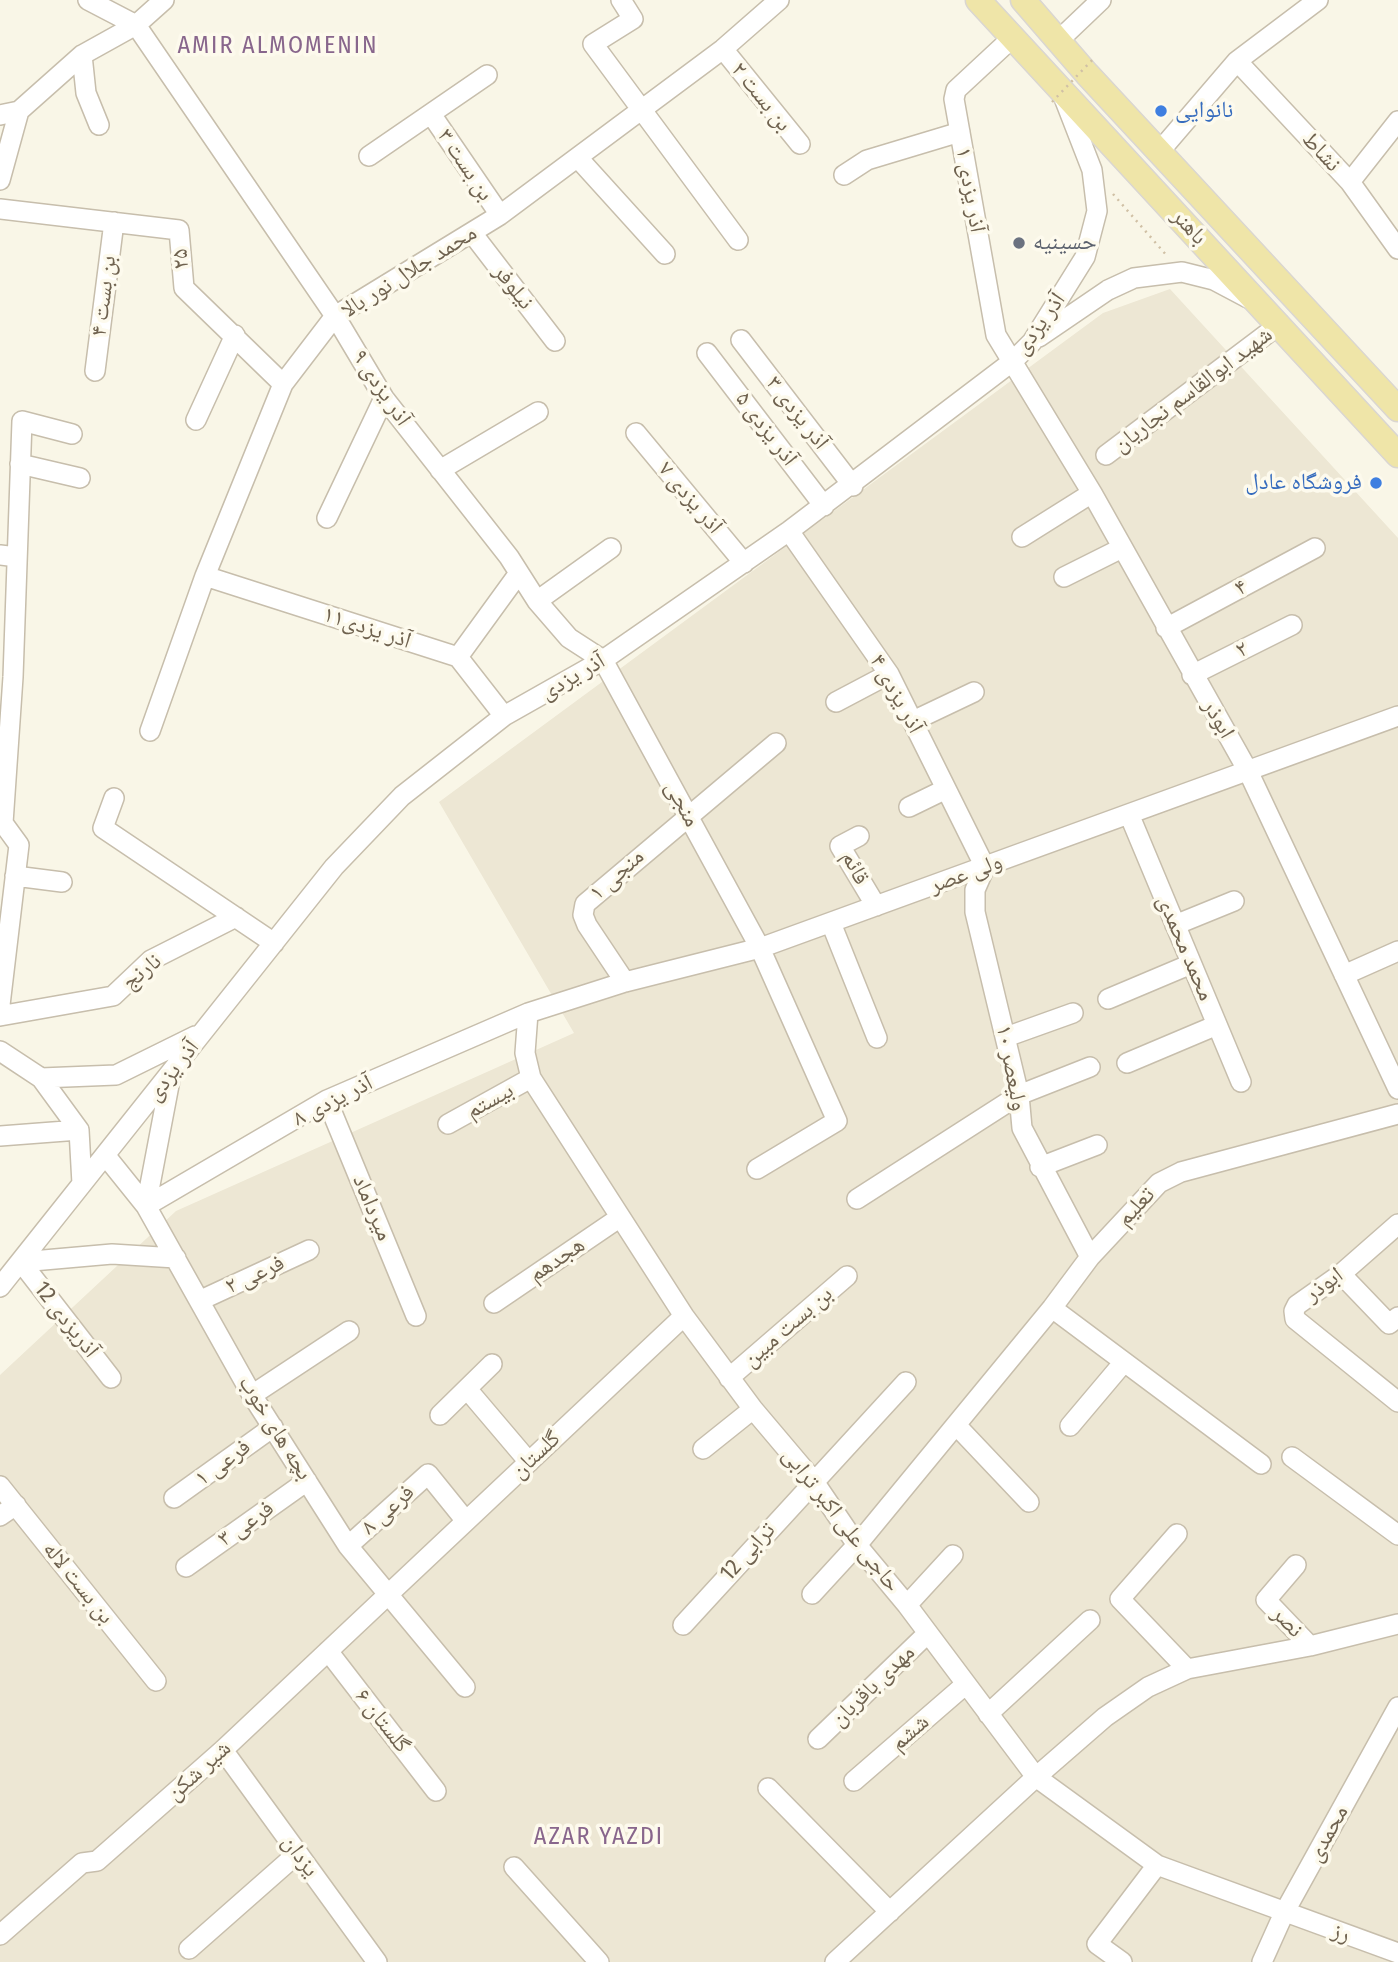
<!DOCTYPE html>
<html>
<head>
<meta charset="utf-8">
<style>
	body { margin:0 }
	canvas { display:block; background:#f9f6e7 }
</style>
</head>
<body>
<canvas width="1398" height="1962"></canvas>
<script>
const c = document.querySelector('canvas').getContext('2d');
c.lineJoin = 'round';
function fill(path, color) {
  c.fillStyle = color;
  c.fill(path, 'evenodd');
}
function shape(rows) {
  const path = new Path2D();
  for (const r of rows) {
    path.moveTo(r[0], r[1]);
    for (let i = 2; i < r.length; i += 2) path.lineTo(r[i], r[i + 1]);
  }
  return path;
}
function strokePath(path, color, width, dash) {
  c.strokeStyle = color;
  c.lineWidth = width;
  c.lineCap = dash ? 'butt' : 'round';
  c.setLineDash(dash || []);
  c.stroke(path);
}
function drawText(font, color, halo, rows, align = 'center') {
  c.font = font + ' "Fira Sans Condensed","Noto Naskh Arabic",sans-serif';
  c.lineWidth = 7;
  c.setLineDash([]);
  c.textBaseline = 'middle';
  c.strokeStyle = halo;
  c.fillStyle = color;
  for (const [text, x, y, turn = 0] of rows) {
    c.save();
    c.translate(x, y);
    c.rotate((+turn || 0) * Math.PI / 180);
    c.textAlign = isNaN(turn) ? turn : align;
    if (halo) c.strokeText(text, 0, 0);
    c.fillText(text, 0, 0);
    c.restore();
  }
}
const residential = shape([
	[1170,289,1398,538,1398,1962,0,1962,0,1375,176,1211,574,1033,439,802,1103,313]
]);
const path = shape([
	[1113,194,1168,257]
]);
const minor = shape([
	[88,0,136,25,335,316,384,398,509,557,537,601,569,638,603,660,760,948,837,1121,757,1169],
	[621,0,633,19,593,44,738,240],
	[1012,38,956,90,954,99,996,335,1092,493,1248,771,1398,1089],
	[1058,41,1101,0],
	[723,49,800,144],
	[82,55,86,93,99,125],
	[1237,61,1350,182,1398,249],
	[431,114,500,215],
	[0,115,19,111,82,55,136,25,164,0],
	[1159,152,1237,61,1318,0],
	[369,156,487,75],
	[578,158,665,254],
	[844,175,867,160,960,132],
	[0,180,19,111],
	[1350,182,1398,121],
	[0,209,179,230,184,288,283,384],
	[472,233,555,341],
	[1039,337,1108,290,1134,278,1182,272,1214,280,1248,298],
	[741,340,853,486],
	[707,353,824,506],
	[95,371,114,222],
	[196,420,235,335],
	[636,433,744,563],
	[1106,455,1280,324],
	[20,464,80,478],
	[440,470,538,412],
	[327,518,384,398],
	[789,531,889,674,985,867,975,890,975,912,1019,1095,1022,1128,1090,1257],
	[1022,537,1092,493],
	[0,555,17,557],
	[205,576,458,657,504,716],
	[1064,577,1122,548],
	[537,601,611,548],
	[1166,628,1315,548],
	[458,657,519,573],
	[1192,675,1292,625],
	[836,702,889,674],
	[913,721,974,692],
	[150,731,205,576,283,384,335,316,500,215,723,49,779,0],
	[114,798,103,828,274,943],
	[909,807,946,789],
	[1129,814,1241,1082],
	[859,836,840,846,876,906],
	[15,876,62,882],
	[831,923,877,1038],
	[1175,925,1234,901],
	[1344,975,1398,951],
	[625,982,587,925,583,915,585,904,776,743],
	[1108,999,1191,964],
	[0,1005,19,845,3,823,13,677,22,421,72,434],
	[528,1013,525,1053,531,1078,684,1316,753,1409,813,1480,857,1545,907,1605,1036,1777,1157,1865,1398,1953],
	[0,1016,113,996,151,960,236,917],
	[1006,1037,1073,1013],
	[0,1051,41,1078,79,1130,82,1184],
	[1127,1063,1217,1025],
	[41,1078,116,1075,195,1036],
	[327,1100,416,1316],
	[448,1124,531,1078],
	[0,1136,79,1130],
	[105,1155,146,1206,252,1395,348,1546,465,1687],
	[1040,1167,1097,1145],
	[857,1199,1019,1095,1090,1067],
	[146,1206,327,1100,528,1013,625,982,760,948,1398,716],
	[146,1206,170,1080],
	[1398,1224,1341,1274,1297,1305,1294,1311,1295,1319,1398,1402],
	[21,1262,112,1254,176,1258],
	[21,1262,111,1378],
	[1341,1274,1389,1324,1398,1317],
	[0,1287,334,867,402,796,504,716,603,660,789,531,1013,361,1032,342,1085,257,1097,211,1092,170,1064,98],
	[201,1300,309,1250],
	[494,1303,619,1218],
	[1052,1308,1261,1464],
	[729,1378,847,1276],
	[467,1389,529,1462],
	[252,1395,349,1331],
	[440,1415,492,1364],
	[956,1425,1029,1502],
	[1070,1426,1124,1362],
	[703,1449,753,1409],
	[1292,1457,1398,1535],
	[0,1486,156,1681],
	[174,1498,273,1427],
	[0,1516,16,1505],
	[1177,1534,1120,1599,1187,1669],
	[348,1546,428,1474,466,1521],
	[1296,1565,1266,1600,1310,1646],
	[186,1567,307,1481],
	[812,1594,857,1545,1052,1308,1090,1257,1159,1183,1181,1172,1398,1114],
	[907,1605,953,1555],
	[683,1625,906,1382],
	[328,1651,436,1791],
	[988,1714,1090,1620],
	[818,1739,928,1633],
	[223,1750,377,1962],
	[854,1781,966,1684],
	[768,1788,890,1912],
	[514,1867,599,1962],
	[0,1935,82,1863,97,1861,223,1750,684,1316],
	[189,1949,298,1853],
	[835,1962,1036,1777,1105,1717,1148,1687,1187,1669,1310,1646,1398,1624],
	[1122,1962,1097,1944,1157,1865],
	[1262,1962,1284,1913,1398,1707]
]);
const major = shape([
	[978,0,1398,455],
	[1023,0,1087,74,1398,409]
]);
const pathBridge = shape([
	[1052,102,1095,57]
]);
const markers = [
	[1161,111,7,"#3f7fe0"],
	[1019,243,7,"#6b7280"],
	[1376,483,7,"#3f7fe0"]
];
const streetNames = [
	["بن بست ۲",761,97,51],
	["نشاط",1321,152,47],
	["بن بست ۳",465,165,56],
	["آذر یزدی ۱",970,190,80],
	["باهنر",1189,227,47],
	["۲۵",181,259,-95],
	["محمد جلال نور بالا",409,272,-32],
	["نیلوفر",513,287,52],
	["بن بست ۴",104,296,-83],
	["آذر یزدی",1040,324,-54],
	["آذر یزدی ۹",381,388,56],
	["شهید ابوالقاسم نجاریان",1193,390,-37],
	["آذر یزدی ۳",797,413,52],
	["آذر یزدی ۵",766,429,53],
	["آذر یزدی ۷",690,498,50],
	["۴",1241,588,-28],
	["آذر یزدی۱۱",367,628,18],
	["۲",1242,650,-27],
	["آذر یزدی",573,677,-30],
	["۴ آذر یزدی",896,694,61],
	["ابوذر",1218,719,60],
	["منجی",682,804,62],
	["قائم",855,868,63],
	["ولی عصر",966,874,-20],
	["منجی ۱",617,875,-42],
	["محمد محمدی",1185,948,67],
	["نارنج",142,972,-39],
	["۱۰ ولیعصر",1011,1068,79],
	["آذر یزدی",173,1071,-52],
	["۸ آذر یزدی",333,1101,-27],
	["بیستم",490,1101,-29],
	["تعلیم",1136,1207,-47],
	["میرداماد",372,1208,67],
	["هجدهم",557,1260,-34],
	["فرعی ۲",255,1275,-25],
	["ابوذر",1324,1285,-36],
	["آذریزدی 12",66,1320,52],
	["بن بست مبین",788,1327,-41],
	["بچه های خوب",275,1428,58],
	["گلستان",536,1455,-43],
	["فرعی ۱",223,1463,-36],
	["فرعی ۸",388,1510,-42],
	["حاجی علی اکبر ترابی",841,1520,52],
	["فرعی ۳",246,1524,-35],
	["ترابی 12",748,1552,-48],
	["بن بست لاله",78,1583,51],
	["نصر",1287,1622,46],
	["مهدی باقربان",873,1686,-44],
	["گلستان ۶",382,1721,52],
	["ششم",910,1733,-41],
	["شیر شکن",199,1771,-42],
	["محمدی",1328,1834,-61],
	["یزدان",300,1856,54],
	["رز",1341,1933,20]
];
const shopNames = [
	["نانوایی",1175,111],
	["فروشگاه عادل",1362,483,"right"]
];
const worshipNames = [
	["حسینیه",1033,243]
];
const neighbourhoodNames = [
	["AMIR ALMOMENIN",278,46],
	["AZAR YAZDI",599,1837]
];
fill(residential, '#ede7d4');
strokePath(minor, '#c7beac', 22);
strokePath(major, '#dad6d1', 27);
strokePath(path, '#d0c0a5', 2.5, [2, 5]);
strokePath(minor, '#fff', 19);
strokePath(major, '#efe5a8', 24);
strokePath(pathBridge, '#d0c0a5', 2.5, [2, 5]);
for (const [x, y, r, color] of markers) {
  const dot = new Path2D();
  dot.arc(x, y, r, 0, 2 * Math.PI);
  c.fillStyle = color;
  c.fill(dot);
  strokePath(dot, '#fdfaed', 2.5);
}
drawText('23px', '#6f624f', '#fdfaed', streetNames);
drawText('23px', '#366cbe', '#fdfaed', shopNames, 'left');
drawText('23px', '#5b616d', '#fdfaed', worshipNames, 'left');
c.letterSpacing = '2px';
drawText('24px', '#88668c', '#fdfaed', neighbourhoodNames);
c.letterSpacing = '0px';
</script>
</body>
</html>
